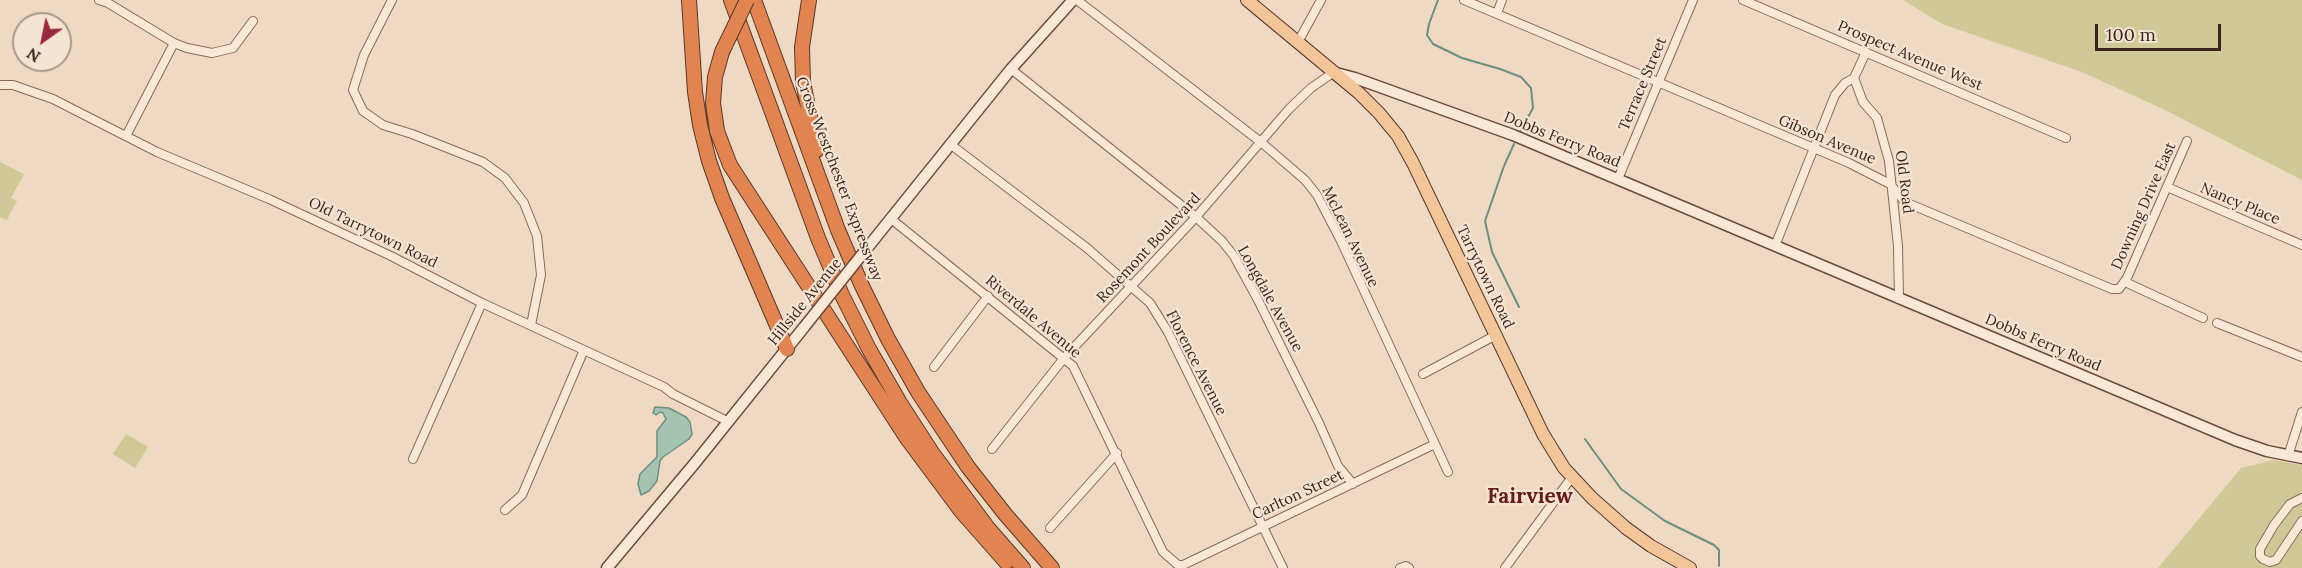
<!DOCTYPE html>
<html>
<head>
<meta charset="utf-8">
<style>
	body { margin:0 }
	#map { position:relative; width:2302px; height:568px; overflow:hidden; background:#efd9c2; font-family:Lora,serif }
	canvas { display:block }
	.north { position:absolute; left:12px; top:12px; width:60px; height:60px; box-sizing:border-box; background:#f6e4d2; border:2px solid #aa988a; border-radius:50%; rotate:213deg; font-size:16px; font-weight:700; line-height:24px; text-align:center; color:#39251d }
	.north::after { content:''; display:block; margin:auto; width:21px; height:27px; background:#9a273f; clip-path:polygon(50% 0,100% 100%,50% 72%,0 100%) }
	.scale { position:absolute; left:2095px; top:24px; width:126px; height:27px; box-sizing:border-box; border:3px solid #39251d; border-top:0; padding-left:8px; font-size:18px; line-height:21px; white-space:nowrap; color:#39251d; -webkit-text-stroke:4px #f6e4d2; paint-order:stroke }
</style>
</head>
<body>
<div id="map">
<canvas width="2302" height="568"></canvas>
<div class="north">N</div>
<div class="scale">100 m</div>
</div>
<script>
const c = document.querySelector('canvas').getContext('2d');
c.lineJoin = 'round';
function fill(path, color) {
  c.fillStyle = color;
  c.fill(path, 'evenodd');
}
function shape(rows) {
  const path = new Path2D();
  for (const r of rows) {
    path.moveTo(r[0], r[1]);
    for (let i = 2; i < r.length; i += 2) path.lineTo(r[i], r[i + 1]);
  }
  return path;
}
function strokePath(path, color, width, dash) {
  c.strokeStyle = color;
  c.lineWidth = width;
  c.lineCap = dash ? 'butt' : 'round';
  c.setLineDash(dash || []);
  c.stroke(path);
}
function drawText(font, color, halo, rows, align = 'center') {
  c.font = font + ' Lora,serif';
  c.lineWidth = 4.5;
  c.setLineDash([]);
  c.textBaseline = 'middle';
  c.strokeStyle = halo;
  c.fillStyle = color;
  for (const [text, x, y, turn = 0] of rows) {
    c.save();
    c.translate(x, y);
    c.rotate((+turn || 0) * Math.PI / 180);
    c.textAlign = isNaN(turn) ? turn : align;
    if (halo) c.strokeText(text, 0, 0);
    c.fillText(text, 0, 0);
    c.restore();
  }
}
const green = shape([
	[1903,0,2302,0,2302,180,2165,110,2082,72,1942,24],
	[0,162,24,174,11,198,17,201,7,220,0,217],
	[126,434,148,447,135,468,113,454],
	[2274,460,2302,465,2302,568,2158,568,2241,468]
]);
const water = shape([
	[655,407,669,408,686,417,690,422,692,434,689,439,663,457,660,461,657,481,649,491,641,495,638,484,640,474,657,457,657,431,666,419,663,413,660,412,656,415,653,413,655,407]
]);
const stream = shape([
	[1438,0,1429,24,1427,35,1433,44,1462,58,1500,69,1521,77,1531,88,1533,108,1520,132],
	[1514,144,1504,166,1485,221,1492,252,1519,307],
	[1585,439,1621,489,1665,521,1714,545,1719,550,1719,566]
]);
const street = shape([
	[99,0,108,3,174,43,187,48,212,53,233,48,253,21],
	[392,0,364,55,353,90,363,111,383,125,412,134,483,162,505,178,524,203,537,236,541,275,531,325],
	[1077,0,1262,143,1305,180,1317,195,1341,241,1448,472],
	[1464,0,1849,163,1890,184,1905,202,2112,289,2119,289,2127,278,2187,141],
	[1743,0,2066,138],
	[1497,13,1502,0],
	[1298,42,1321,0],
	[1011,69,1196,217,1222,241,1234,256,1258,300,1319,423,1338,466,1353,484],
	[1854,78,1863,102,1877,118,1889,161,1898,246,1899,299],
	[0,85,13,85,53,99,157,152,269,199,391,256,482,303,664,387,673,394,729,422],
	[126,136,174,43],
	[950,144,1087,248,1150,303,1168,332,1283,568],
	[1618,179,1693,0],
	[2167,187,2302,245],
	[890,218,1073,366,1163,552,1178,565,1183,565,1435,444],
	[1775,246,1835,95,1845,83,1854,78,1866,52],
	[2125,282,2203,318],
	[2217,323,2302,357],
	[934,367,988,296],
	[1423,374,1496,335],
	[992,449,1064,358,1196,217,1289,109,1311,88,1334,72],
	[2288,456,2302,412],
	[413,459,482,303],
	[2302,498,2290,504,2274,525,2260,549,2260,556,2263,559,2270,562,2276,560,2302,521],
	[505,510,522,495,584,350],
	[1050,528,1117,453],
	[1400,568,1406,566,1409,568],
	[1505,568,1572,477]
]);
const secondary = shape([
	[1336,73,1355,78,1513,135,2235,440,2267,451,2302,458],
	[868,247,1011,69,1073,0],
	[607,568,695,463,805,326]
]);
const primary = shape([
	[1247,0,1359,93,1379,113,1398,136,1413,163,1543,434,1564,468,1592,498,1626,528,1651,546,1690,568]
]);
const highway = shape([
	[689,0,695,92,700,125,709,161,722,198,787,349],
	[731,0,818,238,842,295,869,349,900,403,933,454,988,528,1023,568],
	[754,0,838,230,862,286,888,339,918,392,968,467,1005,514,1052,568],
	[809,0,802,47,803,82,817,150],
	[722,52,715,77,713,103,717,131,730,165,906,437,961,511,1006,562]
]);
const secondaryBridge = shape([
	[805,326,868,247]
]);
const highwayBridge = shape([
	[722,52,747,0]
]);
const streetNames = [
	["Prospect Avenue West",1910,56,23],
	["Terrace Street",1643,84,-67],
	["Dobbs Ferry Road",1562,140,22],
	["Gibson Avenue",1827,140,23],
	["Cross Westchester Expressway",839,179,69],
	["Old Road",1904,182,83],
	["Nancy Place",2240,204,23],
	["Downing Drive East",2144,206,-66],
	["Old Tarrytown Road",373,233,26],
	["McLean Avenue",1350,237,64],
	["Rosemont Boulevard",1149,248,-47],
	["Tarrytown Road",1485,277,64],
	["Longdale Avenue",1270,299,61],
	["Hillside Avenue",805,302,-51],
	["Riverdale Avenue",1033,317,40],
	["Dobbs Ferry Road",2043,343,23],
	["Florence Avenue",1196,363,63],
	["Carlton Street",1298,495,-25]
];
const districtNames = [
	["Fairview",1530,497]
];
fill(green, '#cec996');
fill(water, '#a5c2b3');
strokePath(water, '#6b907f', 1.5);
strokePath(stream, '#6b907f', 2);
strokePath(street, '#8a6959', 10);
strokePath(secondary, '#6b4a3c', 13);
strokePath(primary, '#57382d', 14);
strokePath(highway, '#57382d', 16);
strokePath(street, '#fae8d6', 8);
strokePath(secondary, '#fae8d6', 10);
strokePath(primary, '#f4c599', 12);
strokePath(highway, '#e18450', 14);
strokePath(secondaryBridge, '#6b4a3c', 13, []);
strokePath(highwayBridge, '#57382d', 16, []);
strokePath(secondaryBridge, '#fae8d6', 10);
strokePath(highwayBridge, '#e18450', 14);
drawText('15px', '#39251d', '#f6e4d2', streetNames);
drawText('bold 21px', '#671c1b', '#f6e4d2', districtNames);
</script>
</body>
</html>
